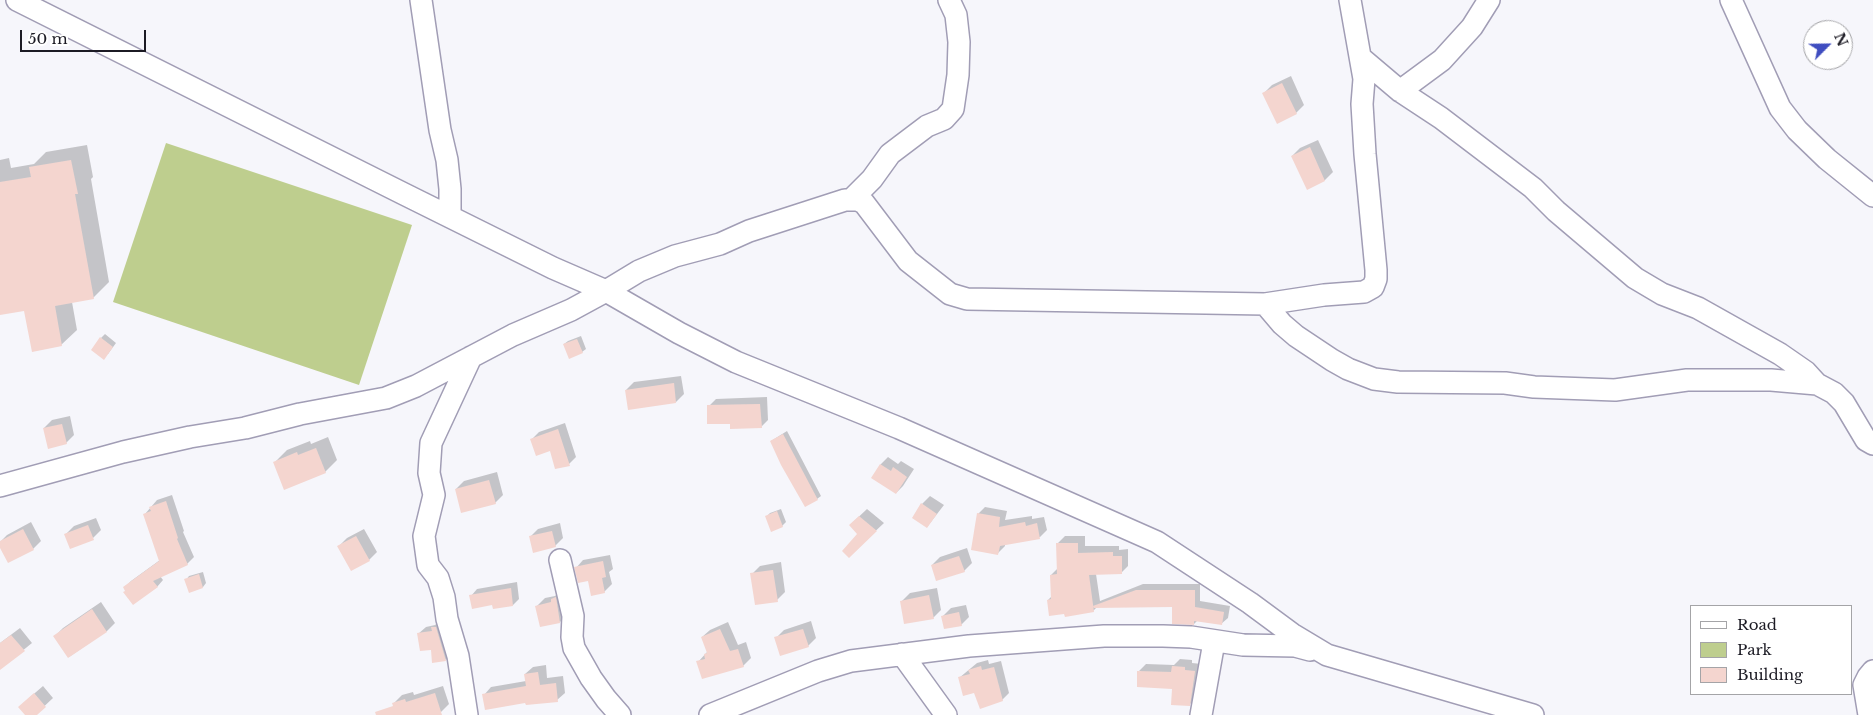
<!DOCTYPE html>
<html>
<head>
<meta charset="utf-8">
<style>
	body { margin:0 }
	#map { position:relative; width:1873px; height:715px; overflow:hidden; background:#f6f6fb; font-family:"Libre Baskerville",serif }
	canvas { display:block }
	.legend { position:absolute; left:1690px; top:605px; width:162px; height:90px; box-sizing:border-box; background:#fff; border:1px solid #a4a4a7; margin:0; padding:6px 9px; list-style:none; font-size:15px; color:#1c1b24 }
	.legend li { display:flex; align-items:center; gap:10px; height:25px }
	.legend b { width:25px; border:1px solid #a4a4a7 }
	.north { position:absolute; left:1803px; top:20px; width:50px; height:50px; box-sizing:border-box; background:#fff; border:1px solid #a4a4a7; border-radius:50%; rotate:67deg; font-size:14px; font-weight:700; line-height:20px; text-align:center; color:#1c1b24 }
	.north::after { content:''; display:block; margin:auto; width:18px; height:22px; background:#3f4dc0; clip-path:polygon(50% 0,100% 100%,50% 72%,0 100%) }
	.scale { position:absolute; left:20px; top:30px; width:126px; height:22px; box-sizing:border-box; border:2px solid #1c1b24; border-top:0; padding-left:6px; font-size:15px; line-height:18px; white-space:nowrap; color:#1c1b24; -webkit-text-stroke:4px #fff; paint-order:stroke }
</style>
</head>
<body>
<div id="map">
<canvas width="1873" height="715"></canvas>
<ul class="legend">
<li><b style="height:6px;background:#fff"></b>Road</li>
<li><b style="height:14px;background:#bece8e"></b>Park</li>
<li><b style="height:14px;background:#f4d5cf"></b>Building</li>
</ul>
<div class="north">N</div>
<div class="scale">50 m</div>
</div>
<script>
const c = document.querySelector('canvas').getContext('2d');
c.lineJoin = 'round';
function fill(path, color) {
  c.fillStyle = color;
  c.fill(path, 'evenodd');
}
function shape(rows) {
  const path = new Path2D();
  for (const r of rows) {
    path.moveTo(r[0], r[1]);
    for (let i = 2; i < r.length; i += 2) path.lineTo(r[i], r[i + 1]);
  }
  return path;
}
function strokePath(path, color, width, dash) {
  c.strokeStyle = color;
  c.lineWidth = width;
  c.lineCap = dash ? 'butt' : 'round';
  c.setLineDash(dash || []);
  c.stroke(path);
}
const green = shape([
	[166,143,412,225,359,385,113,302]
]);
const shadow = shape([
	[1291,76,1304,105,1296,113,1264,93,1272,85],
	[1318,140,1333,172,1325,180,1307,188,1292,156,1300,148],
	[87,145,93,177,91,179,109,282,93,298,72,302,77,330,61,345,25,309,0,314,0,160,9,158,11,168,34,164,46,152],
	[105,334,116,343,108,354,101,338],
	[581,336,586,349,582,352,564,344,568,341],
	[681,376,684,394,676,402,626,390,634,382],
	[767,397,768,420,761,427,731,423,709,406,716,399],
	[70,416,74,435,66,443,44,428,52,420],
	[565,423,576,457,569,464,551,449,532,439,539,432],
	[787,431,821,496,817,499,771,441],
	[328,437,337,460,325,472,275,462,287,450,310,441,311,444],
	[888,457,898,464,901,461,914,469,903,486,896,493,873,477,881,464],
	[497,472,503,495,495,503,456,489,464,481],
	[172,495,184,531,183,532,194,557,187,564,160,576,163,580,157,587,126,590,124,588,131,581,160,560,145,514,157,500],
	[930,496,944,505,927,527,922,504],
	[985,507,1007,511,1005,520,1032,516,1032,519,1044,517,1047,530,1040,537,1005,543,1005,546,998,553,978,514],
	[781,509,786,522,782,526,772,530,766,517,770,513],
	[867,509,884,523,849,556,859,534,850,525],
	[96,518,101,530,93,538,66,534,74,526],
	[31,522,41,541,33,549,0,545,0,542,7,535],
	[560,523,563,538,555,546,530,537,538,529],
	[364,529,377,552,369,560,339,546,347,538],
	[1065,536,1085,536,1085,546,1119,546,1119,550,1128,549,1128,566,1121,573,1096,574,1100,601,1143,584,1200,584,1200,601,1230,606,1228,618,1221,624,1198,620,1194,624,1173,606,1098,606,1093,611,1048,600,1052,596,1051,575,1058,568,1058,543],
	[967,548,972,563,964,571,932,565,940,557],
	[610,555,613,569,609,572,612,584,604,592,576,568,583,560],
	[781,562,785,592,777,600,752,574,760,566],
	[203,572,206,583,203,587,190,591,186,580,189,576],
	[517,582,519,599,513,605,493,604,471,596,477,589],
	[937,588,941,610,933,618,902,601,910,593],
	[560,591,568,614,560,622,537,606,545,598,555,596],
	[101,602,115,623,107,631,69,657,55,636,63,628],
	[966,605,969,617,961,625,943,616,951,608],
	[440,621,453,653,446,660,418,634,426,627,435,625],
	[811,621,816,638,808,646,776,638,784,630],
	[728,622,738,645,746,642,751,658,743,666,698,662,708,651,702,637,710,630],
	[20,628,32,643,0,669,0,643],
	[1180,659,1192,660,1192,663,1202,664,1197,697,1189,705,1174,688,1139,671,1146,664,1174,665],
	[988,660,989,664,1001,661,1009,693,1002,700,975,691,959,678,977,663],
	[546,665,547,678,563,676,565,693,557,700,526,702,484,695,491,687,526,681,525,674,533,667],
	[43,686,53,698,35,715,26,715,28,699],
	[443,686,449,704,441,712,433,715,397,715,394,703,402,695,413,692,414,695]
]);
const building = shape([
	[1282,83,1297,114,1277,124,1262,93],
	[1310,147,1325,181,1307,190,1291,156],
	[71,160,78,194,75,194,94,299,55,306,62,346,32,352,24,311,0,315,0,182,31,177,29,167],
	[100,337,113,347,104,360,91,350],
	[577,339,583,353,569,359,563,344],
	[674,383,676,403,628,410,625,390],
	[760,404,762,428,730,429,730,424,707,424,707,405],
	[62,424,67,444,48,449,43,428],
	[558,429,570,466,555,469,550,451,536,456,530,439],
	[783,434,818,500,805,507,781,465,770,441],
	[316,448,326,473,284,490,273,462,297,452,298,455],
	[880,464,891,471,893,467,907,477,896,494,871,478],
	[489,480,496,504,461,513,455,489],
	[166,501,178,538,177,539,188,565,153,581,158,587,133,605,123,592,125,591,123,587,159,561,143,514,151,511,149,507],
	[921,503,937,514,927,528,912,518],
	[777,511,783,527,771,532,765,516],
	[977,513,1000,517,999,527,1025,522,1026,526,1037,523,1040,539,1000,546,998,555,971,550],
	[859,516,877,531,849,558,842,551,857,534,849,525],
	[88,525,94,540,70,549,64,534],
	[23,529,34,550,8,563,0,548,0,541],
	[552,531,556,547,533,553,529,536],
	[356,536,370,561,351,571,337,546],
	[1056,543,1078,543,1078,553,1113,552,1113,556,1122,556,1122,574,1089,575,1094,612,1065,617,1064,614,1049,616,1047,600,1051,599,1050,575,1057,574],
	[959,556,965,572,936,581,931,565],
	[603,561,606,577,602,578,605,593,591,596,588,581,578,583,574,567],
	[773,570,778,602,755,605,750,573],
	[199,574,203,588,189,593,184,579],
	[511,588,513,606,493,609,492,605,472,609,469,595],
	[1136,590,1195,590,1195,607,1224,612,1222,625,1194,621,1194,625,1172,624,1172,607,1094,608,1093,606],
	[929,595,934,619,904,624,900,601],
	[556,597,560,623,540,627,535,606,551,602,551,599],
	[92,609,107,632,68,658,53,636],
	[959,612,962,626,944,629,941,616],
	[431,627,436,627,446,661,432,663,431,650,420,651,417,633,432,631],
	[720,629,730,651,738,649,744,667,702,679,696,661,705,659,704,654,707,653,701,637],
	[803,629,809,647,780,656,774,637],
	[11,635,25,651,0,670,0,643],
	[981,666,982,670,994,667,1003,701,980,709,974,693,963,696,958,677,970,674,968,670],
	[1172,666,1185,667,1185,670,1195,671,1190,706,1171,705,1172,689,1137,687,1137,671,1171,672],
	[538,672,540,685,556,683,558,702,526,705,525,703,485,710,482,694,526,686,524,674],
	[34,693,46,707,37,715,25,715,18,707],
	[435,693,442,715,376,715,375,712,393,706,392,703,405,699,406,702]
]);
const minor = shape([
	[17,0,402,193,553,268,606,291,679,333,736,362,899,428,1157,542,1250,603,1292,634,1327,655,1533,715],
	[421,0,440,130,447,160,450,189,450,216],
	[1731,0,1780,108,1797,130,1827,159,1873,196],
	[1361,58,1400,91,1441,118,1533,188,1556,211,1635,278,1662,294,1698,308,1780,354,1806,372,1817,384],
	[1400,91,1442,60,1472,27,1489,0],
	[852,199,872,179,890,154,927,126,944,119,953,109,958,75,959,42,956,15,949,0],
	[1265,304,1282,324,1296,336,1332,360,1348,369,1374,379,1398,382,1505,383,1534,387,1615,390,1687,380,1771,380,1817,384,1834,393,1844,403,1866,440,1873,444],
	[0,486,123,452,190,437,245,428,300,414,386,398,416,386,513,335,571,310,606,291,639,271,675,256,720,244,749,231,845,200,858,200,864,203,908,261,950,294,967,299,1265,304,1324,295,1364,292,1373,287,1376,279,1376,270,1365,154,1362,104,1364,79,1350,0],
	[560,560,573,616,572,637,574,648,591,678,606,699,620,715],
	[902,654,946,715],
	[467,715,458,656,447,619,444,597,438,578,428,565,424,536,434,495,429,473,431,443,471,357],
	[710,715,818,671,851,661,969,646,1104,636,1163,636,1191,637,1243,645,1295,646,1310,650],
	[1201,715,1214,642],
	[1869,715,1864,685,1868,677,1873,671]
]);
fill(green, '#bece8e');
fill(shadow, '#0003');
fill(building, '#f4d5cf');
strokePath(minor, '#a19db5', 24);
strokePath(minor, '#fff', 21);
</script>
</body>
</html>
